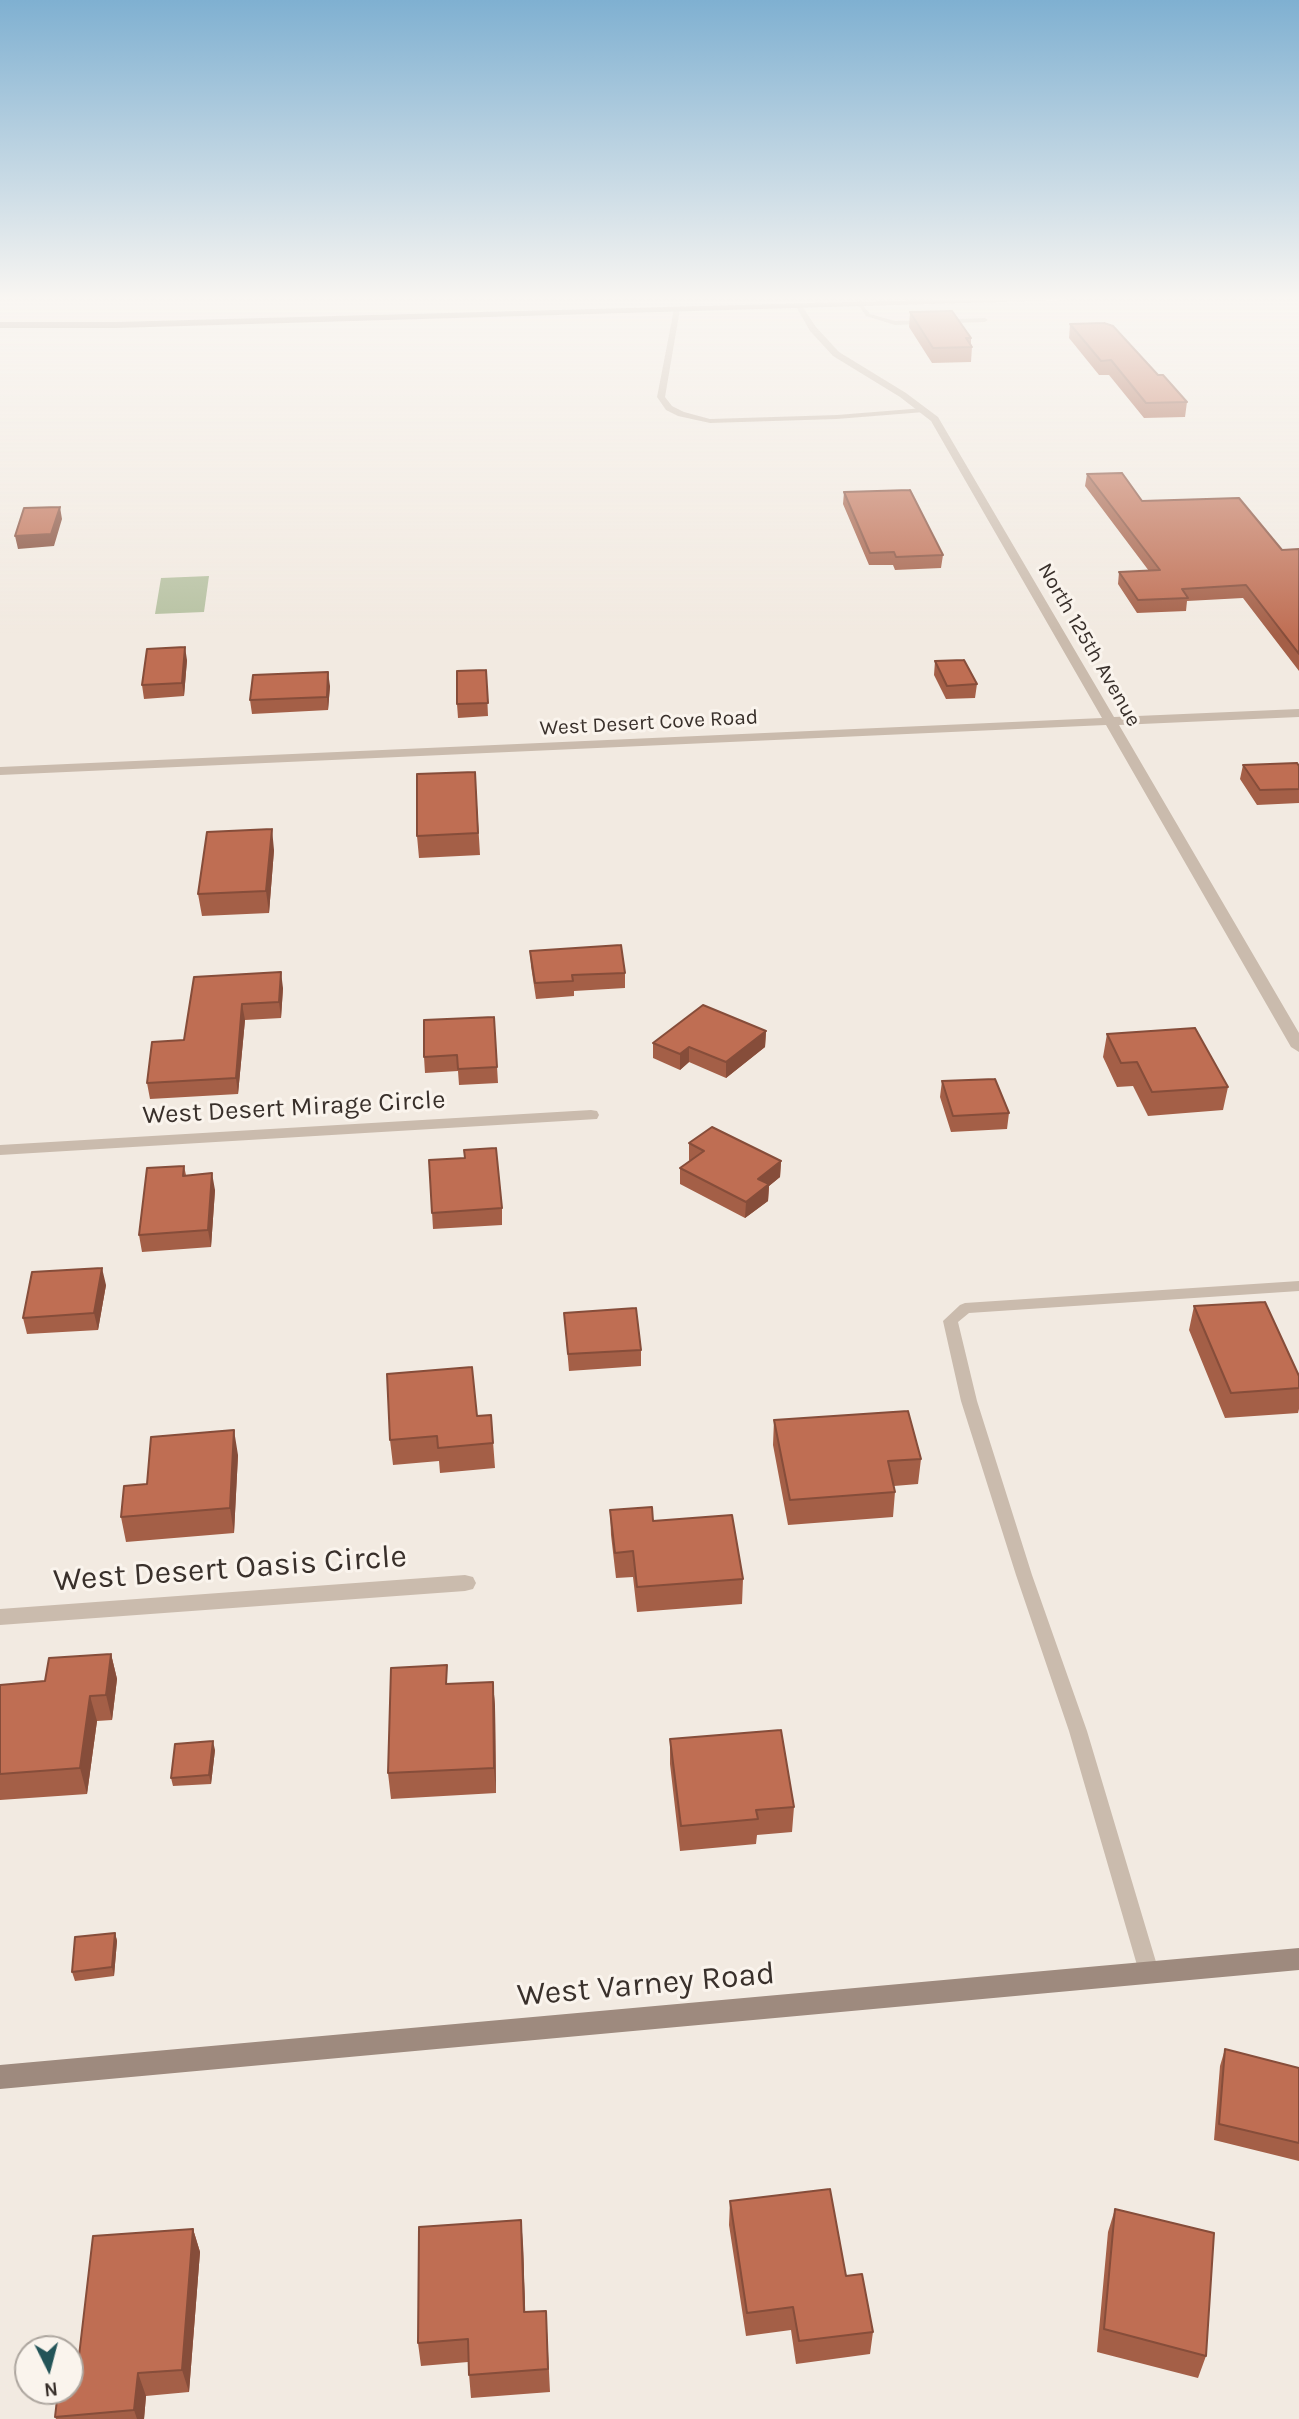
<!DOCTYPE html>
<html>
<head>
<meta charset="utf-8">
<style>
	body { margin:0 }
	#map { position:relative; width:1299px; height:2419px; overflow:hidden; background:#f2eae1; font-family:Karla,sans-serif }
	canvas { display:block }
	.north { position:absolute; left:14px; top:2335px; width:70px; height:70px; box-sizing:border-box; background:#faf4ed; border:2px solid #ada69f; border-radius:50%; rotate:174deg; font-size:19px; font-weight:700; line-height:28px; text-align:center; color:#39302b }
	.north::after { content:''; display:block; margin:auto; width:24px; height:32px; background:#235458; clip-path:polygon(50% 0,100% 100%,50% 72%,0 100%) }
</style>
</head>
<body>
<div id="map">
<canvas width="1299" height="2419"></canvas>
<div class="north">N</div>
</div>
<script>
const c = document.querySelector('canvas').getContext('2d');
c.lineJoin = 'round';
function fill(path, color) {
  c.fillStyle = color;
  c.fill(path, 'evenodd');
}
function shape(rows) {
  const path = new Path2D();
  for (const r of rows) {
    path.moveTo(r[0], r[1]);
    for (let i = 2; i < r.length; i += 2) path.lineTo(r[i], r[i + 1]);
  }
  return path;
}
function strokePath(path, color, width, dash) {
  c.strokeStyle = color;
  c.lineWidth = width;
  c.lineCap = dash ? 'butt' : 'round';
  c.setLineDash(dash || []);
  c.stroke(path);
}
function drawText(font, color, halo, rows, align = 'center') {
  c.font = font + ' Karla,sans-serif';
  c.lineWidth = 6;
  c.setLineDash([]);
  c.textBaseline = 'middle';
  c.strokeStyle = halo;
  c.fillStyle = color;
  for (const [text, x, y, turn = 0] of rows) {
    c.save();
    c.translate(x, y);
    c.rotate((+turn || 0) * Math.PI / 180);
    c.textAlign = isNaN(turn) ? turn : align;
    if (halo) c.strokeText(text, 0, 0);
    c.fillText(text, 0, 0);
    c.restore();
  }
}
const green = shape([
	[209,576,204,612,155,614,161,578]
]);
const lane = shape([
	[857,303,861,303,870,314,895,321,985,318,988,320,985,322,895,325,866,316,857,303],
	[677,307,680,309,665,397,672,406,684,412,710,419,837,415,924,408,928,410,924,412,837,419,710,423,678,416,666,410,657,397,674,309,677,307],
	[1299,1281,1299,1291,969,1313,958,1322,977,1401,1032,1575,1087,1731,1159,1972,1156,1978,1149,1981,1142,1978,1139,1972,1069,1731,1016,1575,961,1401,943,1321,960,1305,965,1303,1299,1281]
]);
const street = shape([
	[794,303,800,303,816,327,839,352,906,393,938,417,1114,717,1299,709,1299,717,1119,725,1299,1033,1299,1052,1291,1047,1106,725,0,775,0,767,1102,718,931,421,900,397,833,356,810,331,794,303],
	[591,1110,597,1111,599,1115,597,1119,0,1155,0,1145,591,1110],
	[465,1575,473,1577,476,1583,473,1589,465,1591,0,1625,0,1609,465,1575]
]);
const secondary = shape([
	[995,298,1070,298,1066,300,116,328,0,328,0,322,116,322,995,298],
	[1299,1948,1299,1970,0,2089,0,2065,1299,1948]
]);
const wall = shape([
	[910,312,971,338,971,344,972,347,971,362,932,363,909,327],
	[1070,324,1158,375,1187,402,1185,417,1144,418,1109,375,1099,375,1069,338],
	[1087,474,1142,501,1282,550,1299,549,1299,671,1243,598,1187,601,1186,611,1137,613,1118,584,1119,572,1149,571,1085,486],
	[844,492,943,555,941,568,895,570,893,565,869,565,843,504],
	[187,660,184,696,144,699,142,685],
	[935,661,977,684,975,698,946,699,934,675],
	[486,670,488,716,458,718,457,704],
	[330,686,328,710,252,714,250,700],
	[1243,765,1299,766,1299,803,1257,805,1240,779],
	[475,772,480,855,419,858,417,836],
	[274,850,269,913,202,916,198,894],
	[530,951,625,973,625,988,574,991,574,996,536,999,531,966],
	[194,977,283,988,281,1018,245,1020,238,1094,150,1099,147,1083,184,1040],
	[494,1017,498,1083,459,1085,458,1071,425,1073,424,1057],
	[766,1031,765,1047,726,1078,689,1062,680,1070,653,1058,653,1043],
	[1107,1034,1228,1087,1223,1110,1148,1116,1133,1086,1117,1087,1103,1057],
	[942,1081,1009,1113,1007,1129,951,1132,940,1097],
	[689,1143,781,1161,780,1177,769,1186,768,1201,745,1218,680,1184,680,1168,690,1161,689,1160],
	[429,1160,502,1208,502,1225,433,1229],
	[184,1166,186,1175,215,1190,211,1247,142,1252,139,1235],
	[106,1285,98,1330,27,1334,23,1318],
	[1194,1306,1299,1376,1299,1409,1298,1413,1225,1418,1189,1330],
	[564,1313,641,1350,641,1366,569,1371],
	[491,1415,495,1468,440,1473,439,1461,393,1465,390,1440,477,1416],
	[774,1420,921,1459,918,1484,894,1486,895,1492,893,1517,788,1525,773,1445],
	[238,1455,234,1533,126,1542,121,1517,147,1484],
	[610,1510,653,1521,743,1579,742,1604,637,1612,633,1577,616,1578,611,1535],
	[111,1654,117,1679,112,1720,97,1721,87,1794,0,1800,0,1685,45,1681],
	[493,1682,495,1707,496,1793,391,1799,388,1773],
	[670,1739,794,1807,792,1832,757,1835,756,1844,680,1851,670,1764],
	[215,1750,211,1784,173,1786,171,1778],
	[115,1933,117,1941,114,1976,75,1981,72,1972],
	[1225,2049,1299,2068,1299,2161,1214,2140,1220,2066],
	[730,2201,846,2276,873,2332,870,2354,796,2364,791,2330,746,2336,729,2225],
	[1115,2209,1206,2356,1198,2378,1097,2352,1108,2232],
	[193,2229,200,2252,189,2392,146,2396,144,2419,56,2419,55,2417,79,2356],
	[523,2244,525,2312,546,2311,550,2392,471,2398,468,2362,421,2366,418,2343]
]);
const shadedWall = shape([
	[60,507,62,519,54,546,18,549,15,536],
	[185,647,187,660,184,696,182,683],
	[328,672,330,686,328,710,327,697],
	[272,829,274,850,269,913,266,891],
	[281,972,283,988,281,1018,279,1002],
	[242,1004,245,1020,238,1094,236,1078],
	[766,1031,765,1047,726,1078,726,1062],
	[689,1047,689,1062,680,1070,680,1054],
	[781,1161,780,1177,769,1186,768,1201,745,1218,746,1202,758,1179],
	[212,1173,215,1190,211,1247,208,1230],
	[102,1268,106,1285,98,1330,94,1313],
	[234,1430,238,1455,234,1533,230,1508],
	[111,1654,117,1679,112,1720,106,1695],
	[493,1682,495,1707,496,1793,494,1768],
	[90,1696,97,1721,87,1794,80,1768],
	[213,1741,215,1750,211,1784,209,1775],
	[115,1933,117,1941,114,1976,112,1967],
	[521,2220,523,2244,526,2335,524,2312],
	[193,2229,200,2252,189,2392,182,2370],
	[138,2373,146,2396,144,2419,137,2419,134,2410]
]);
const building = shape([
	[952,311,971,338,966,338,972,347,933,348,910,312,952,311],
	[1104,323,1113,326,1158,375,1163,375,1187,402,1146,403,1111,360,1101,361,1070,324,1104,323],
	[1122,473,1142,501,1239,498,1282,550,1299,549,1299,654,1246,585,1182,589,1188,598,1138,600,1119,572,1160,570,1087,474,1122,473],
	[910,490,943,555,896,557,894,552,870,553,844,492,910,490],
	[60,507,51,534,15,536,24,508,60,507],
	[185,647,182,683,142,685,147,649,185,647],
	[964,660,977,684,947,686,935,661,964,660],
	[486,670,488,703,457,704,457,671,486,670],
	[328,672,327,697,250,700,253,675,328,672],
	[1297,763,1299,766,1299,789,1260,790,1243,765,1297,763],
	[475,772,478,833,417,836,417,774,475,772],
	[272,829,266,891,198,894,207,832,272,829],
	[621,945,625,973,572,975,573,981,535,983,530,951,621,945],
	[281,972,279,1002,242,1004,236,1078,147,1083,152,1042,184,1040,194,977,281,972],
	[703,1005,766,1031,726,1062,689,1047,680,1054,653,1043,703,1005],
	[494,1017,497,1067,458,1069,457,1055,424,1057,424,1020,494,1017],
	[1195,1028,1228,1087,1152,1092,1137,1062,1121,1063,1107,1034,1195,1028],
	[995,1079,1009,1113,953,1116,942,1081,995,1079],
	[712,1127,781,1161,758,1179,769,1184,746,1202,680,1168,704,1151,689,1143,712,1127],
	[496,1148,502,1208,432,1213,429,1160,465,1158,464,1150,496,1148],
	[184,1166,183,1176,212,1173,208,1230,139,1235,147,1168,184,1166],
	[102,1268,94,1313,23,1318,32,1272,102,1268],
	[1265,1302,1299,1376,1299,1388,1231,1393,1194,1306,1265,1302],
	[636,1308,641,1350,568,1354,564,1313,636,1308],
	[472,1367,477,1416,491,1415,493,1443,438,1448,437,1436,390,1440,387,1374,472,1367],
	[908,1411,921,1459,888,1461,895,1492,790,1500,774,1420,908,1411],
	[234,1430,230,1508,121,1517,124,1486,147,1484,151,1437,234,1430],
	[652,1507,653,1521,732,1515,743,1579,637,1587,633,1551,615,1553,610,1510,652,1507],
	[111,1654,106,1695,90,1696,80,1768,0,1774,0,1685,45,1681,49,1658,111,1654],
	[447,1665,446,1684,493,1682,494,1768,388,1773,391,1668,447,1665],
	[781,1730,794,1807,756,1810,758,1819,681,1826,670,1739,781,1730],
	[213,1741,209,1775,171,1778,175,1744,213,1741],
	[115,1933,112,1967,72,1972,75,1937,115,1933],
	[1225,2049,1299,2068,1299,2143,1219,2124,1225,2049],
	[830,2189,846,2276,862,2274,873,2332,799,2341,793,2307,747,2313,730,2201,830,2189],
	[1115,2209,1214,2233,1206,2356,1104,2329,1115,2209],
	[521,2220,524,2312,546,2311,548,2369,469,2375,468,2339,418,2343,419,2227,521,2220],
	[193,2229,182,2370,138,2373,134,2410,55,2417,58,2391,70,2391,70,2356,79,2356,93,2236,193,2229]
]);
const farStreetnames = [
	["North 125th Avenue",1089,645,60],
	["West Desert Cove Road",649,723,-3]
];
const streetNames = [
	["West Desert Mirage Circle",294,1108,-3]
];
const nearStreetnames = [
	["West Desert Oasis Circle",230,1569,-4],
	["West Varney Road",646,1985,-5]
];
fill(green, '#b6c1a1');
fill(lane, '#cabbad');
fill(street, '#cabbad');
fill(secondary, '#9e8a7e');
fill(wall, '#a45f47');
fill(shadedWall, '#864d3a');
fill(building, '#bf6e53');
strokePath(building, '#864d3a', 2);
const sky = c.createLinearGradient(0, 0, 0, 636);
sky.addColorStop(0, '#7fb0d1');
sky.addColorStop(0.47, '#f9f6f2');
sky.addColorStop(1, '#f9f6f200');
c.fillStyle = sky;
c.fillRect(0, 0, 1299, 636);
drawText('21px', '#39302b', '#faf4ed', farStreetnames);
drawText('26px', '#39302b', '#faf4ed', streetNames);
drawText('32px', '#39302b', '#faf4ed', nearStreetnames);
</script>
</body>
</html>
